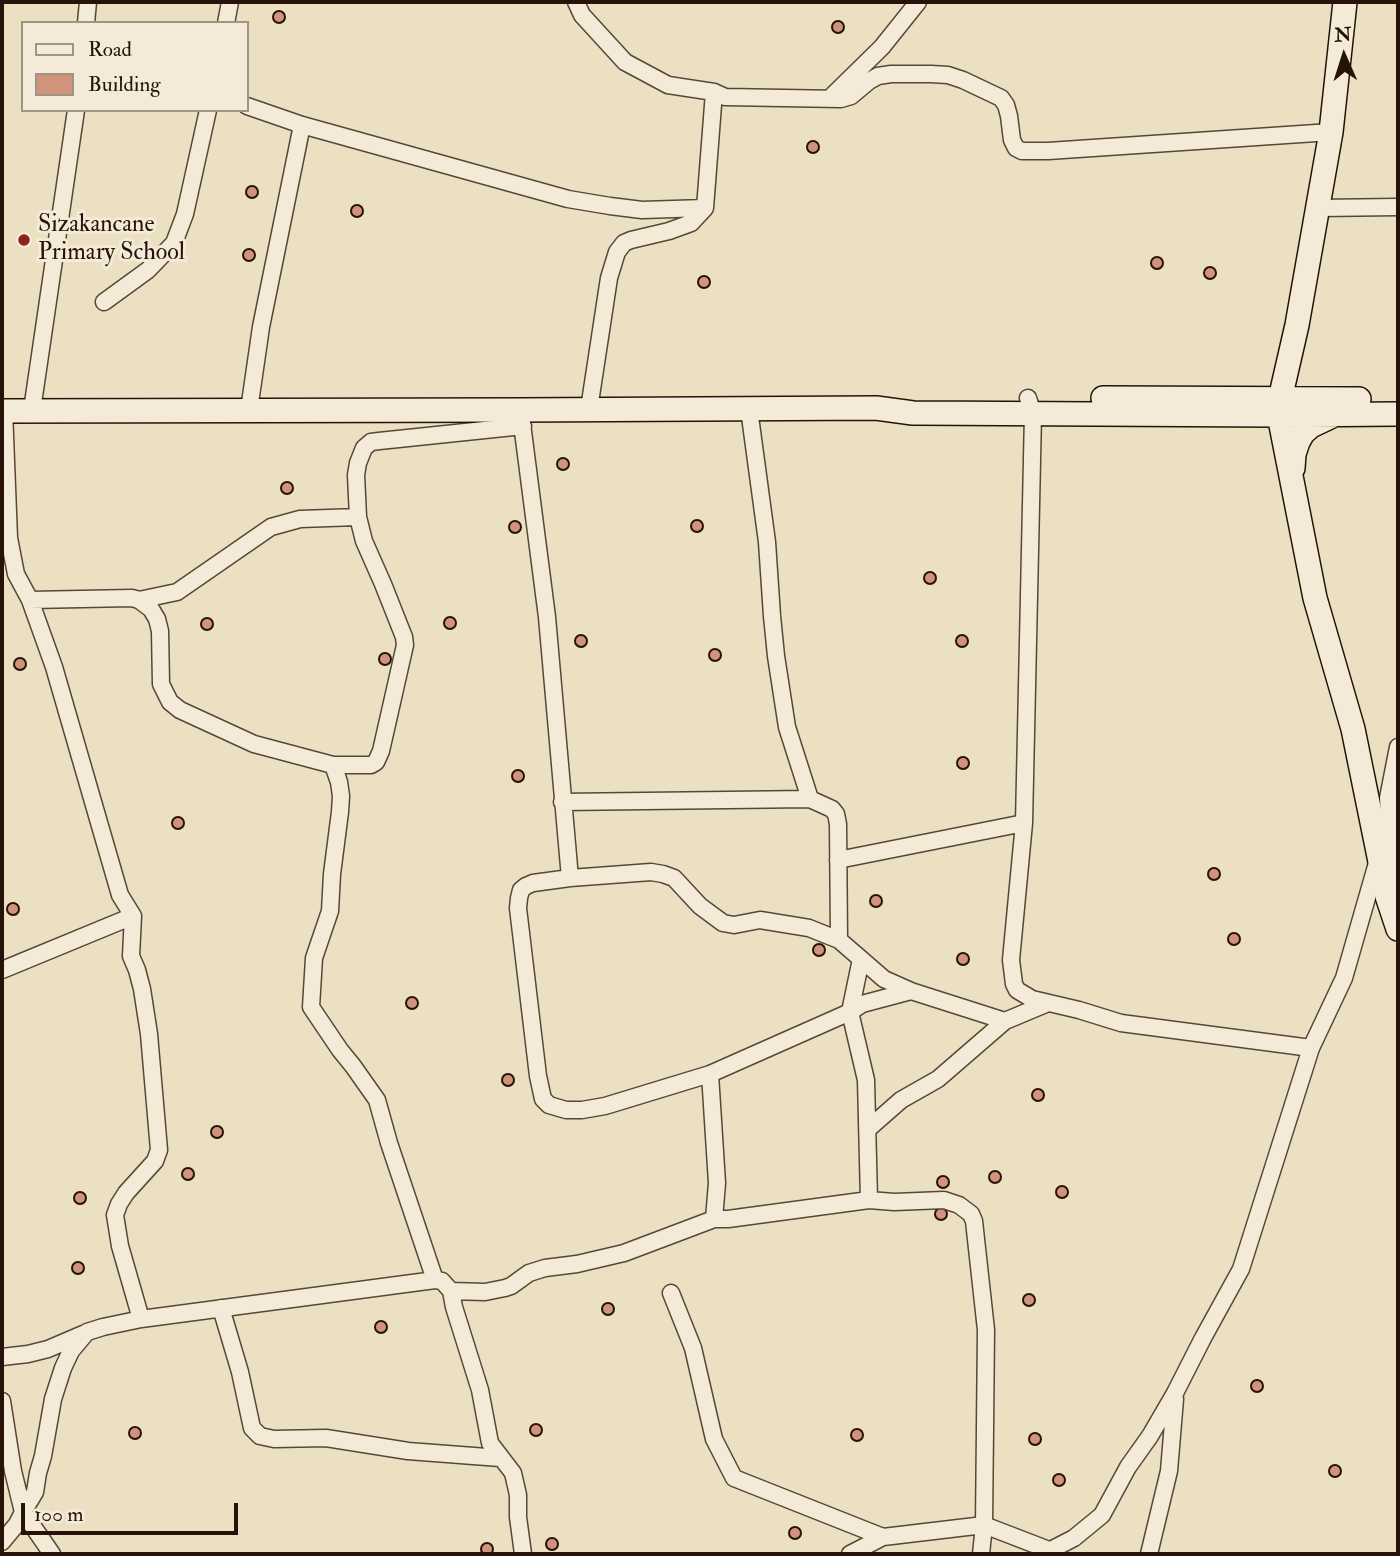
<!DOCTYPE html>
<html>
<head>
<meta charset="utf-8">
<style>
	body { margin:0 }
	#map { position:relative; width:1400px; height:1556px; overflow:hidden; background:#ece0c2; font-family:"IM FELL Double Pica",serif }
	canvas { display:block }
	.frame { position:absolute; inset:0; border:4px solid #27120a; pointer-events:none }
	.legend { position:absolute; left:21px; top:21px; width:228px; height:91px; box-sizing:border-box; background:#f3ebd7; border:2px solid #a19485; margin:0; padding:9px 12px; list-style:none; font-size:21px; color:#27120a }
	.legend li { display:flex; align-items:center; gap:14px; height:35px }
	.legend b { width:35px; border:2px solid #a19485 }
	.north { position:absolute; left:1309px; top:21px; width:70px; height:70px; -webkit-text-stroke:5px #f3ebd7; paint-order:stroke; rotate:357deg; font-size:19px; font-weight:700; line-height:28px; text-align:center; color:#27120a }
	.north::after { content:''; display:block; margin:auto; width:24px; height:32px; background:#27120a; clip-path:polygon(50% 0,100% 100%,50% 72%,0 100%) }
	.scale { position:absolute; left:21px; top:1503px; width:217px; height:32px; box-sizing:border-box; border:4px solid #27120a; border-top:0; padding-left:9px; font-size:21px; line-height:24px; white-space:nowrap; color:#27120a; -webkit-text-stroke:5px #f3ebd7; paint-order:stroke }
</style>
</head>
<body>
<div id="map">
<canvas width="1400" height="1556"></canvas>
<div class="frame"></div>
<ul class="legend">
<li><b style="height:9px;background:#f3ebd7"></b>Road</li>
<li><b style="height:19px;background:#d0937b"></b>Building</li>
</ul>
<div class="north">N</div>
<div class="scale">100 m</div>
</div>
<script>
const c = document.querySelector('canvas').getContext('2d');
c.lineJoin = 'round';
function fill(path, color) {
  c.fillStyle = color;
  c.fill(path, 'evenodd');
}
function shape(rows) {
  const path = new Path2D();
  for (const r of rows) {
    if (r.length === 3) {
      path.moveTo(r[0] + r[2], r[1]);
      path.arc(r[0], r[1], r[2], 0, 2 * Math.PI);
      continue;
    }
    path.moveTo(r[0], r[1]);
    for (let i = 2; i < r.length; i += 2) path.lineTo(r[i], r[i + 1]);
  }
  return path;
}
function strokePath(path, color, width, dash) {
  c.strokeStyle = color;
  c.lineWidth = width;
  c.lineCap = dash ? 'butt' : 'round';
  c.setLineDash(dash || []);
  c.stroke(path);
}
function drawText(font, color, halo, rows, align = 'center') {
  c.font = font + ' "IM FELL Double Pica",serif';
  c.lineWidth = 6;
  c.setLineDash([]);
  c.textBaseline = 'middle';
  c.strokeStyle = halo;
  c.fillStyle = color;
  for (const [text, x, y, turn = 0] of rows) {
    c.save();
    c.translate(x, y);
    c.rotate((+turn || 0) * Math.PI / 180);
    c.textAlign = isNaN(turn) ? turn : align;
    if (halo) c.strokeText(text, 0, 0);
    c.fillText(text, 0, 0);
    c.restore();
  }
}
const shadow = shape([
	[279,18,5],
	[839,29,5],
	[813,148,5],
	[252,193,5],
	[358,212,5],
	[250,256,5],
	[1158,265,5],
	[1210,274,5],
	[705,283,5],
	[564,465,5],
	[288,489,5],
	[697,527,5],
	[516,528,5],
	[931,579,5],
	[451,624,5],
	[208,625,5],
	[582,643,5],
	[963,643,5],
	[716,656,5],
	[386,660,5],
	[21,665,5],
	[964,765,5],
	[518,778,5],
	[179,824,5],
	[1215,875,5],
	[877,902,5],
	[13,905,16,906,19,912,17,916,14,916,9,910,11,906],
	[1235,940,5],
	[820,951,5],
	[964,961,5],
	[413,1004,5],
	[508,1081,5],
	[1039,1096,5],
	[218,1134,5],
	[189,1175,5],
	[996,1178,5],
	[944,1183,5],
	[1063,1194,5],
	[81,1200,5],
	[941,1210,946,1214,945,1220,938,1218,937,1213],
	[79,1269,5],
	[1029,1301,5],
	[609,1310,5],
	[382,1328,5],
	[1258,1387,5],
	[537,1432,5],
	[136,1435,5],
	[857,1436,5],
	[1036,1441,5],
	[1336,1472,5],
	[1060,1481,5],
	[796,1534,5],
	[553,1546,5],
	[488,1550,5]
]);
const building = shape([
	[279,17,6],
	[838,27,6],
	[813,147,6],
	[252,192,6],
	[357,211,6],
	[249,255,6],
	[1157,263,6],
	[1210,273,6],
	[704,282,6],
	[563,464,6],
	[287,488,6],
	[697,526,6],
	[515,527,6],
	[930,578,6],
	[450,623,6],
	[207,624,6],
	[581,641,6],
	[962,641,6],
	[715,655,6],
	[385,659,6],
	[20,664,6],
	[963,763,6],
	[518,776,6],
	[178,823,6],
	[1214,874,6],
	[876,901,6],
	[13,909,6],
	[1234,939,6],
	[819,950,6],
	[963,959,6],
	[412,1003,6],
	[508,1080,6],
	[1038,1095,6],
	[217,1132,6],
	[188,1174,6],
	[995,1177,6],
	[943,1182,6],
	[1062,1192,6],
	[80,1198,6],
	[941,1214,6],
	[78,1268,6],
	[1029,1300,6],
	[608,1309,6],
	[381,1327,6],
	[1257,1386,6],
	[536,1430,6],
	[135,1433,6],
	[857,1435,6],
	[1035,1439,6],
	[1335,1471,6],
	[1059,1480,6],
	[795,1533,6],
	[552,1544,6],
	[487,1549,6]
]);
const street = shape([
	[576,2,582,15,625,62,668,85,714,92,725,97,841,99,851,96,869,81,878,76,891,74,931,74,948,75,963,80,1001,98,1006,105,1009,116,1012,140,1016,148,1022,151,1048,151,1331,132],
	[86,23,88,2],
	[226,23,230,2],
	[829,99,882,47,918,2],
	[247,106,302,125,568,199,610,206,642,210,705,208],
	[1318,208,1398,207],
	[104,302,148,270,174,243,185,214,208,110],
	[1028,398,1033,414,1024,823,1011,960,1014,984,1017,990,1032,999,1079,1010,1121,1023,1311,1048],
	[589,409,609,278,617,252,624,243,631,240,669,231,691,223,705,208,714,92],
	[749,409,767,542,772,616,776,656,787,727,810,799],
	[4,410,9,538,16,574,30,600,54,667,120,895,133,916,131,956,137,970,142,989,149,1034,159,1150,155,1161,126,1193,119,1204,115,1215,120,1246,141,1319,435,1280,442,1281,451,1291,454,1307,480,1390,490,1443,513,1473,518,1495,518,1517,523,1554],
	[32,410,76,110],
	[249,410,261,327,302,125],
	[521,416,547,617,570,878],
	[30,600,132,598,139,600,151,609,157,619,160,631,161,684,170,702,180,710,254,744,333,765,371,765,376,762,381,751,405,645,404,637,383,584,364,541,358,517,356,475,358,463,364,448,371,442,379,441,523,426],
	[139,600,177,592,271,527,300,519,358,517],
	[333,765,339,782,341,796,340,812,332,874,330,911,314,958,311,1007,340,1050,353,1066,377,1100,389,1143,435,1280],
	[562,802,810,799,832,809,836,814,838,824,839,940,861,959,850,1012,866,1080,869,1200],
	[838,860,1024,823],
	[1391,884,1392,870,1388,798,1398,747],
	[839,940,809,928,760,920,734,925,723,923,700,906,674,878,663,874,651,872,570,878,533,883,526,886,521,890,519,898,518,908,538,1076,543,1099,549,1105,566,1110,582,1110,605,1106,710,1074,850,1012,862,1004,911,991],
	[861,959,884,979,911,991,1005,1021],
	[2,970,133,916],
	[710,1074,717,1183,714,1219],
	[868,1129,901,1100,938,1079,1005,1021,1048,1003],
	[451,1291,485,1292,505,1288,511,1286,529,1273,545,1268,577,1264,624,1253,714,1219,728,1219,869,1200,894,1202,944,1200,959,1205,971,1214,974,1221,986,1330,984,1525,981,1554],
	[671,1293,693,1348,714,1439,734,1478,883,1537,984,1525,1049,1550],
	[221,1308,240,1372,252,1428,260,1436,274,1439,326,1438,408,1451,500,1458],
	[2,1357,28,1354,48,1349,83,1334],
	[2,1401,13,1471,23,1512,52,1554],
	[2,1542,17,1524,23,1512,35,1492,38,1473,43,1456,53,1399,63,1368,71,1351,87,1332,103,1327,141,1319],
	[850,1554,883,1537],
	[1043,1554,1074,1538,1102,1515,1128,1467,1150,1436,1175,1393,1203,1338,1241,1269,1311,1048,1344,978,1377,863],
	[1149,1554,1169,1471,1175,1399]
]);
const secondary = shape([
	[1345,2,1331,132,1297,325,1280,399,1279,415,1315,598,1353,729,1387,896,1398,929],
	[1103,398,1359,399],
	[2,411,520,410,876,408,913,413,1279,415,1398,414],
	[1293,468,1294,454,1298,442,1303,433,1311,426,1332,416]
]);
const markers = [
	[24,240,7,"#8f2418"]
];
const poiNames = [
	["Sizakancane",38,226],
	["Primary School",38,254]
];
fill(shadow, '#0003');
fill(building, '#d0937b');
strokePath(building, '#27120a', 2);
strokePath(street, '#584638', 19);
strokePath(secondary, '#27120a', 26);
strokePath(street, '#f3ebd7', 16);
strokePath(secondary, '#f3ebd7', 23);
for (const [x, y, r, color] of markers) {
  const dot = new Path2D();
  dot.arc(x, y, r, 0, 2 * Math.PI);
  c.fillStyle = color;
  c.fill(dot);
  strokePath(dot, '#f3ebd7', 2.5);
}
drawText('24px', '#27120a', '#f3ebd7', poiNames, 'left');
</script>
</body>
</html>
